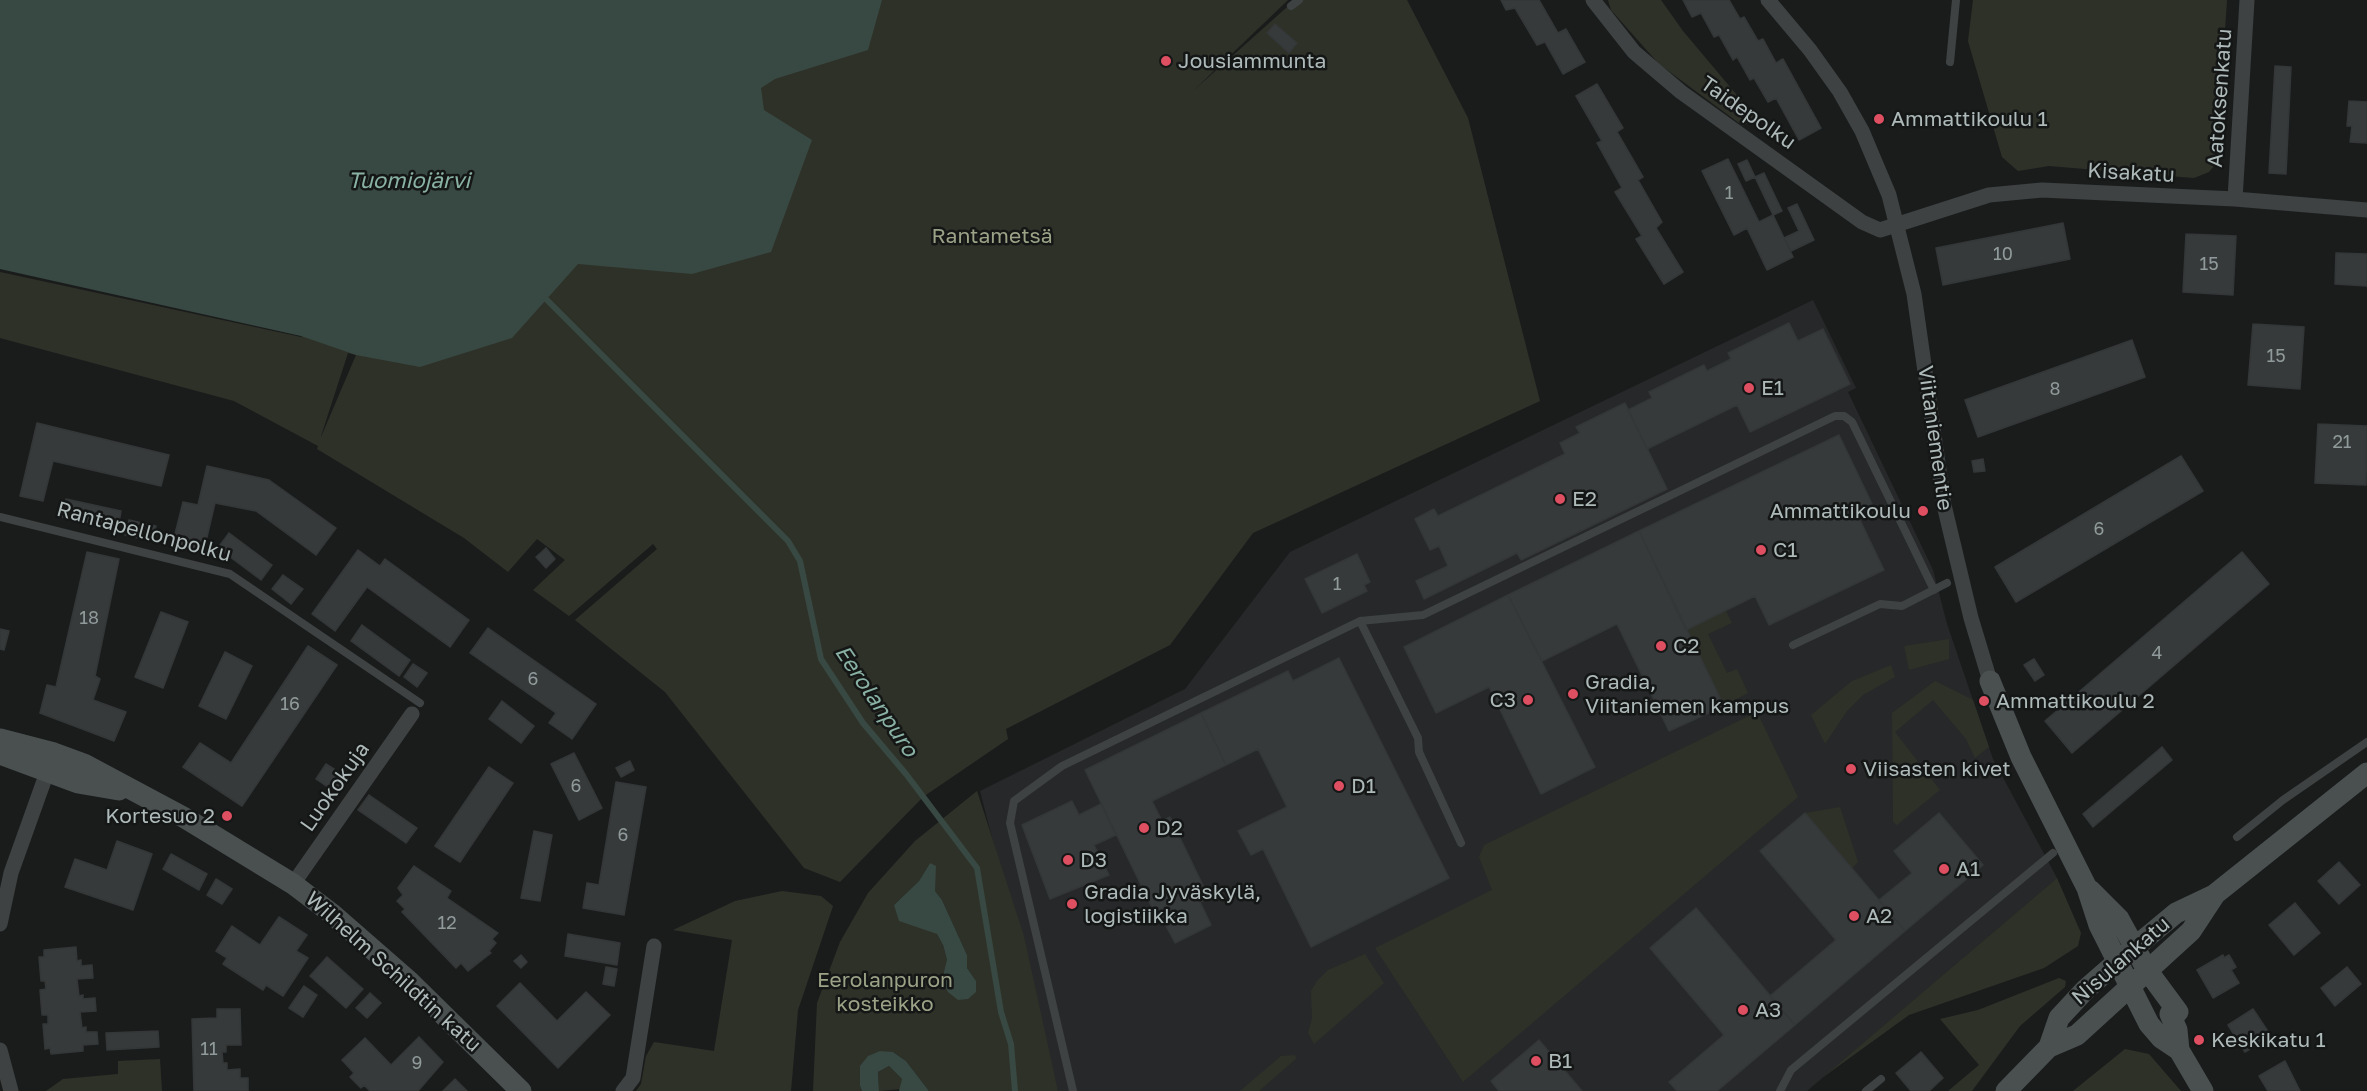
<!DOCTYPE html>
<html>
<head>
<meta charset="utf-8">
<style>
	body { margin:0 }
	canvas { display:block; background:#1a1c1c }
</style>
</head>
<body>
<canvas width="2367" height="1091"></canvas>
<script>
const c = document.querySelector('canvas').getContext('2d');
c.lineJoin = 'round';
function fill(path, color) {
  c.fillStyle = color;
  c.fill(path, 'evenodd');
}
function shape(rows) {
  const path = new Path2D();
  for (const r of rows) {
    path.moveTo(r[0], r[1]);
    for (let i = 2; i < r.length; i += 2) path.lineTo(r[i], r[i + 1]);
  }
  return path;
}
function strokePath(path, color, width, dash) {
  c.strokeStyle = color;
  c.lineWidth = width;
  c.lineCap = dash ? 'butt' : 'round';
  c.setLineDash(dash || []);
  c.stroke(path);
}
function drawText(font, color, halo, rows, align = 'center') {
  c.font = font + ' "Golos Text",sans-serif';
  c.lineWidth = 5;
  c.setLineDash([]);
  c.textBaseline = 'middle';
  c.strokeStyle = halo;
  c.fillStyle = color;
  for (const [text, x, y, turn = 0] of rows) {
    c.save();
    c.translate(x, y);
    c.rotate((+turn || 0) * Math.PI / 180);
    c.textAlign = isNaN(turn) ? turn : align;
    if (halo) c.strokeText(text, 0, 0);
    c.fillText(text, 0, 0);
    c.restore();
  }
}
const built = shape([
	[1813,300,1856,388,1848,392,1933,570,1947,624,1993,759,2057,878,1807,1091,1058,1091,980,791,1185,689,1290,552]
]);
const green = shape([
	[714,0,1288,0,1193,91,1295,0,1407,0,1468,118,1540,401,1253,533,1170,645,1006,729,1008,739,923,797,840,882,804,868,665,692,575,620,657,549,653,544,569,616,533,590,565,560,537,539,508,572,464,538,317,449,318,446,234,401,0,338,0,272,301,337],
	[348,353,356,355,321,437,321,436],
	[1608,0,1661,0,1683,31,1757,119,1743,126,1659,64,1611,10],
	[1973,0,2227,0,2216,164,2209,172,2194,178,2049,166,2018,171,2002,157,1968,41],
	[1726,611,1732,623,1708,634,1727,673,1737,669,1748,693,1724,706,1686,630],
	[1949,639,1949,659,1909,670,1904,646],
	[1891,665,1895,677,1863,695,1847,711,1825,744,1811,715,1852,681],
	[1935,681,1973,700,1989,747,1975,758,1966,739,1933,700,1895,732,1940,790,1897,825,1893,822,1892,713],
	[1757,712,1798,797,1463,1082,1375,948,1492,890,1479,857,1484,845],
	[977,791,1024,936,1058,1091,929,1091,906,1061,893,1052,860,1086,862,1091,813,1091,817,1003,840,942,868,893,915,841],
	[930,863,935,891,942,900,967,955,967,968,976,981,947,960,943,945,937,934,894,905,919,881],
	[1840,807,1858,862,1852,868,1805,813],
	[2057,878,2081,933,2078,946,2044,968,1909,1015,1822,1078],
	[782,891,821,896,833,906,798,1010,791,1091,636,1091,641,1084,646,1056,654,1042,714,1051,732,940,673,930,735,901],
	[1365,954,1384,983,1314,1044,1308,1033,1312,1018,1311,991,1317,981,1328,970],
	[2059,978,2066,981,2065,987,2020,1026,1972,1091,1948,1091,1979,1065,1940,1019,1978,1010],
	[2125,1049,2149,1054,2181,1091,2073,1091],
	[1294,1055,1297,1058,1259,1091,1240,1091,1281,1056],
	[160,1059,162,1091,46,1091,63,1079,118,1074,118,1061],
	[889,1066,902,1079,901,1089,879,1091,878,1072]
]);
const water = shape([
	[0,0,882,0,868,50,775,79,761,88,764,110,812,140,771,252,692,274,578,264,512,338,420,367,356,355,301,336,0,269],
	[930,863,936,866,935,891,942,900,967,955,967,968,976,981,976,992,968,999,958,1000,948,992,942,980,947,960,943,945,937,934,899,921,894,905,919,881],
	[880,1051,893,1052,906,1061,929,1091,899,1091,902,1079,889,1066,878,1072,879,1091,862,1091,860,1086,860,1066,868,1056]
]);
const stream = shape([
	[547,300,788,541,800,561,821,659,863,723,906,774,977,868,1001,1012,1011,1044,1015,1091]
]);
const building = shape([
	[1501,0,1539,0,1558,33,1566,29,1585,62,1563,74,1545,42,1537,45,1515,8,1506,10,1501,0],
	[1683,0,1729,0,1740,19,1744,17,1758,41,1763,39,1776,63,1783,59,1821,128,1799,140,1776,98,1768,102,1754,78,1750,80,1737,57,1733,60,1719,35,1714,37,1701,13,1692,17,1683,0],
	[1275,24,1297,43,1289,53,1267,33,1275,24],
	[2275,66,2291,67,2286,174,2269,173,2275,66],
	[1597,84,1623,128,1617,132,1643,177,1638,180,1662,222,1656,228,1683,272,1664,284,1636,239,1642,236,1615,192,1622,188,1597,143,1602,141,1576,96,1597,84],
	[2349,101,2367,102,2367,143,2350,142,2352,126,2347,126,2349,101],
	[1728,159,1759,222,1773,215,1793,257,1767,270,1747,228,1734,235,1702,171,1728,159],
	[1747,160,1755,177,1746,181,1738,164,1747,160],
	[1764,173,1782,211,1773,215,1755,177,1764,173],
	[1797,204,1814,240,1791,251,1784,238,1799,231,1788,208,1797,204],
	[2063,223,2070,259,1943,285,1936,248,2063,223],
	[2186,234,2236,236,2233,295,2183,292,2186,234],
	[2336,253,2367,254,2367,286,2335,284,2336,253],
	[1789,323,1798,341,1823,329,1850,384,1750,432,1737,405,1647,449,1628,410,1652,398,1649,392,1704,365,1707,371,1731,359,1728,353,1789,323],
	[2253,324,2304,327,2300,389,2248,385,2253,324],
	[2132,340,2145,377,1978,437,1965,400,2132,340],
	[1625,403,1667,489,1521,560,1517,553,1424,599,1416,581,1448,566,1439,546,1430,550,1415,519,1434,509,1438,516,1565,454,1560,443,1580,433,1576,427,1625,403],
	[37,423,169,455,161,486,53,461,43,501,20,496,37,423],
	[2318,424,2367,426,2366,485,2315,483,2318,424],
	[1839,435,1874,508,1858,516,1884,570,1769,625,1755,596,1686,630,1639,531,1839,435],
	[2181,456,2203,491,2016,602,1995,567,2181,456],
	[1983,459,1985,471,1974,472,1972,461,1983,459],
	[207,466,269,480,336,528,316,555,256,511,215,503,203,554,172,546,183,502,198,505,207,466],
	[66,499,121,511,118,529,62,517,66,499],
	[129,520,156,526,152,541,125,535,129,520],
	[1639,531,1724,706,1669,731,1617,624,1542,661,1508,595,1639,531],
	[229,533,272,565,261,580,218,548,229,533],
	[546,548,555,559,546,568,536,557,546,548],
	[358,550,380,566,385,559,469,620,450,647,367,587,335,631,312,614,358,550],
	[87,552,119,559,95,676,100,679,93,700,126,712,114,741,40,713,47,685,56,687,87,552],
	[2242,552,2269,584,2072,753,2045,721,2242,552],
	[1357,554,1370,582,1364,585,1367,591,1322,613,1305,579,1357,554],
	[283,575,303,589,291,604,272,589,283,575],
	[1508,595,1595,767,1541,794,1489,687,1436,713,1404,647,1508,595],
	[161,612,188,622,163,688,135,677,161,612],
	[362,625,410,660,399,676,351,641,362,625],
	[488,628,596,704,572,739,549,723,556,713,470,653,488,628],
	[0,629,9,631,4,650,0,649,0,629],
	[308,646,337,665,242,806,183,767,200,743,231,763,308,646],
	[225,652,252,666,226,719,199,706,225,652],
	[1339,658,1449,878,1311,947,1263,849,1251,855,1238,831,1287,807,1258,749,1226,765,1201,713,1288,671,1293,681,1339,658],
	[2034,659,2044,675,2035,681,2024,665,2034,659],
	[413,664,427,673,417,687,404,677,413,664],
	[502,701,534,726,521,743,489,719,502,701],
	[1201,713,1226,765,1152,801,1162,821,1170,817,1209,898,1200,902,1211,925,1175,943,1164,922,1160,924,1085,770,1201,713],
	[2162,747,2172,760,2093,827,2083,814,2162,747],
	[574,753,602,808,579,820,551,764,574,753],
	[630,761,634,770,621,777,616,768,630,761],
	[326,764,348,778,338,794,316,779,326,764],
	[489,767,513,783,460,862,435,846,489,767],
	[616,782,646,787,624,915,583,908,587,883,599,885,616,782],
	[369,795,417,828,406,843,358,810,369,795],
	[1072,801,1079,815,1101,804,1116,835,1094,845,1109,875,1050,899,1022,825,1072,801],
	[1805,813,1905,931,1795,1025,1770,996,1836,940,1760,851,1805,813],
	[1939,813,1983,865,1905,931,1879,900,1912,873,1894,851,1939,813],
	[534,831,552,835,540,901,521,898,534,831],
	[117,841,152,854,133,910,65,887,75,859,107,870,117,841],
	[171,854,207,874,199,890,163,869,171,854],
	[2339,862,2360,885,2339,904,2318,881,2339,862],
	[414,866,451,891,447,898,498,933,492,939,496,943,489,951,491,953,468,971,461,963,456,968,402,912,405,909,397,901,403,895,398,888,414,866],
	[216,879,232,889,222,904,207,895,216,879],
	[2295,903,2320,933,2294,955,2269,925,2295,903],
	[1696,908,1795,1025,1717,1091,1677,1091,1669,1082,1724,1035,1650,948,1696,908],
	[279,917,307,935,296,951,308,958,283,996,266,985,263,990,223,964,227,958,216,951,232,926,260,945,279,917],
	[568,934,620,943,617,965,565,956,568,934],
	[76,947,77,961,81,960,81,966,92,965,93,978,77,979,79,996,83,995,83,999,95,998,96,1011,80,1012,82,1028,86,1027,86,1032,97,1032,98,1044,83,1045,83,1051,51,1054,50,1048,45,1049,43,1024,48,1024,48,1015,42,1015,40,990,46,989,45,981,41,981,39,957,44,957,44,950,76,947],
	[521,955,527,962,521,968,514,961,521,955],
	[2223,955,2224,958,2229,955,2236,967,2231,970,2239,983,2213,998,2197,970,2223,955],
	[327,957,363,989,346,1008,310,976,327,957],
	[606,967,617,969,614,986,603,984,606,967],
	[2347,967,2361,984,2335,1006,2321,988,2347,967],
	[520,983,557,1021,586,992,610,1015,558,1068,497,1006,520,983],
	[304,986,317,995,303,1017,289,1008,304,986],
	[370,993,381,1003,367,1018,356,1008,370,993],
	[217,1009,240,1009,241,1045,226,1045,226,1052,222,1052,223,1063,227,1063,227,1070,240,1069,240,1078,248,1078,248,1091,194,1091,192,1019,217,1018,217,1009],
	[2253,1009,2271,1036,2245,1052,2228,1025,2253,1009],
	[158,1031,159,1047,107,1050,106,1033,158,1031],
	[419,1037,443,1062,418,1091,370,1091,364,1085,361,1088,350,1077,354,1073,342,1060,365,1038,391,1065,419,1037],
	[1539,1040,1582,1091,1499,1091,1491,1081,1539,1040],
	[1921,1052,1943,1078,1929,1091,1911,1091,1896,1073,1921,1052],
	[2285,1061,2300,1091,2268,1091,2259,1076,2285,1061],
	[455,1079,467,1091,443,1091,455,1079]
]);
const lane = shape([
	[1291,6,1299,0],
	[1950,62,1956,0],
	[0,517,230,574,420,703],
	[1360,621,1418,738,1419,752,1461,843],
	[1793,645,1880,604,1902,606,1947,583],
	[2237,837,2283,800,2367,742],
	[1073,1091,1010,823,1014,801,1062,766,1360,621,1423,615,1835,416,1844,416,1852,422,1934,590],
	[1780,1091,1791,1070,2053,853],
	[1866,1091,1881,1079]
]);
const street = shape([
	[1593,0,1634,52,1681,92,1862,222,1880,230,1989,195,2042,190,2235,199,2367,210],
	[1768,0,1810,50,1840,92,1862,131,1889,195,1914,294,1944,505,1971,618,1990,681],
	[2235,199,2247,0],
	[293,884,412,714],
	[0,924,11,873,50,764],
	[0,1050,11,1091],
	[623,1091,633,1078,654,946]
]);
const secondary = shape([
	[1990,681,2021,757,2087,888,2099,925,2149,1024,2161,1038,2179,1050,2203,1091],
	[0,739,54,753,84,764,185,818,293,884,331,913,410,982,521,1091],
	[0,754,78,783,119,790],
	[2090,890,2119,919,2147,970,2178,1012,2170,1014,2177,1030,2179,1050],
	[2049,1047,2059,1018,2085,990,2117,962,2176,913,2214,895,2367,773],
	[2006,1091,2049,1047,2077,1035,2191,931,2214,896]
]);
const markers = [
	[1166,61,6,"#df4f62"],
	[1879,119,6,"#df4f62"],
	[1749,388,6,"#df4f62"],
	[1560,499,6,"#df4f62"],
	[1923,511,6,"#df4f62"],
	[1761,550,6,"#df4f62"],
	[1661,646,6,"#df4f62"],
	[1573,694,6,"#df4f62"],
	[1528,700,6,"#df4f62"],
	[1984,701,6,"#df4f62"],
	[1851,769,6,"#df4f62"],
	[1339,786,6,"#df4f62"],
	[227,816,6,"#df4f62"],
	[1144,828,6,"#df4f62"],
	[1068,860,6,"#df4f62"],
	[1944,869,6,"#df4f62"],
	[1072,904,6,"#df4f62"],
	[1854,916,6,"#df4f62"],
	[1743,1010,6,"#df4f62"],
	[2199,1040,6,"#df4f62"],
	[1536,1061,6,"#df4f62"]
];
const numberNames = [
	["1",1729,193],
	["10",2003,254],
	["15",2209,264],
	["15",2276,356],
	["8",2055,389],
	["21",2342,442],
	["6",2099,529],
	["1",1337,584],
	["18",89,618],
	["4",2157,653],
	["6",533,679],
	["16",290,704],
	["6",576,786],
	["6",623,835],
	["12",447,923],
	["11",209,1049],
	["9",417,1063]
];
const poiNames = [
	["Jousiammunta",1178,61],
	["Ammattikoulu 1",1891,119],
	["E1",1761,388],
	["E2",1572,499],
	["Ammattikoulu",1911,511,"right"],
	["C1",1773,550],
	["C2",1673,646],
	["Gradia,",1585,682],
	["Viitaniemen kampus",1585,706],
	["C3",1516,700,"right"],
	["Ammattikoulu 2",1996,701],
	["Viisasten kivet",1863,769],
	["D1",1351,786],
	["Kortesuo 2",215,816,"right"],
	["D2",1156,828],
	["D3",1080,860],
	["A1",1956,869],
	["Gradia Jyväskylä,",1084,892],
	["logistiikka",1084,916],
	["A2",1866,916],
	["A3",1755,1010],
	["Keskikatu 1",2211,1040],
	["B1",1548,1061]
];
const streetNames = [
	["Aatoksenkatu",2220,98,-86],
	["Taidepolku",1748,113,35],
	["Kisakatu",2131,173,3],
	["Viitaniementie",1935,438,82],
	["Rantapellonpolku",144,532,15],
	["Luokokuja",335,787,-55],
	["Nisulankatu",2121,961,-41],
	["Wilhelm Schildtin katu",393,972,42]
];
const parkNames = [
	["Rantametsä",992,236],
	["Eerolanpuron",885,980],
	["kosteikko",885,1004]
];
const waterNames = [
	["Tuomiojärvi",409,181],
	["Eerolanpuro",876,701,56]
];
fill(built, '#262829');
fill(green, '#2e3128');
fill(water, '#384842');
strokePath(stream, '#384842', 6);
fill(building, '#373a3b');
strokePath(building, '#343738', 1.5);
strokePath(lane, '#3e4243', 8);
strokePath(street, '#3e4243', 15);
strokePath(secondary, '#4a5050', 21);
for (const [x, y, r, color] of markers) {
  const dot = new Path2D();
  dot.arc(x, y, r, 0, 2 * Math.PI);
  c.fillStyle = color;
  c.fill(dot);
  strokePath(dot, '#151717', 2);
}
drawText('18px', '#909a9a', null, numberNames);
drawText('21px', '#aebab9', '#151717', poiNames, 'left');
drawText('21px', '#aebab9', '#151717', streetNames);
drawText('21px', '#9ba387', '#151717', parkNames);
drawText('italic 22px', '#89b1a4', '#151717', waterNames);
</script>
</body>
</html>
